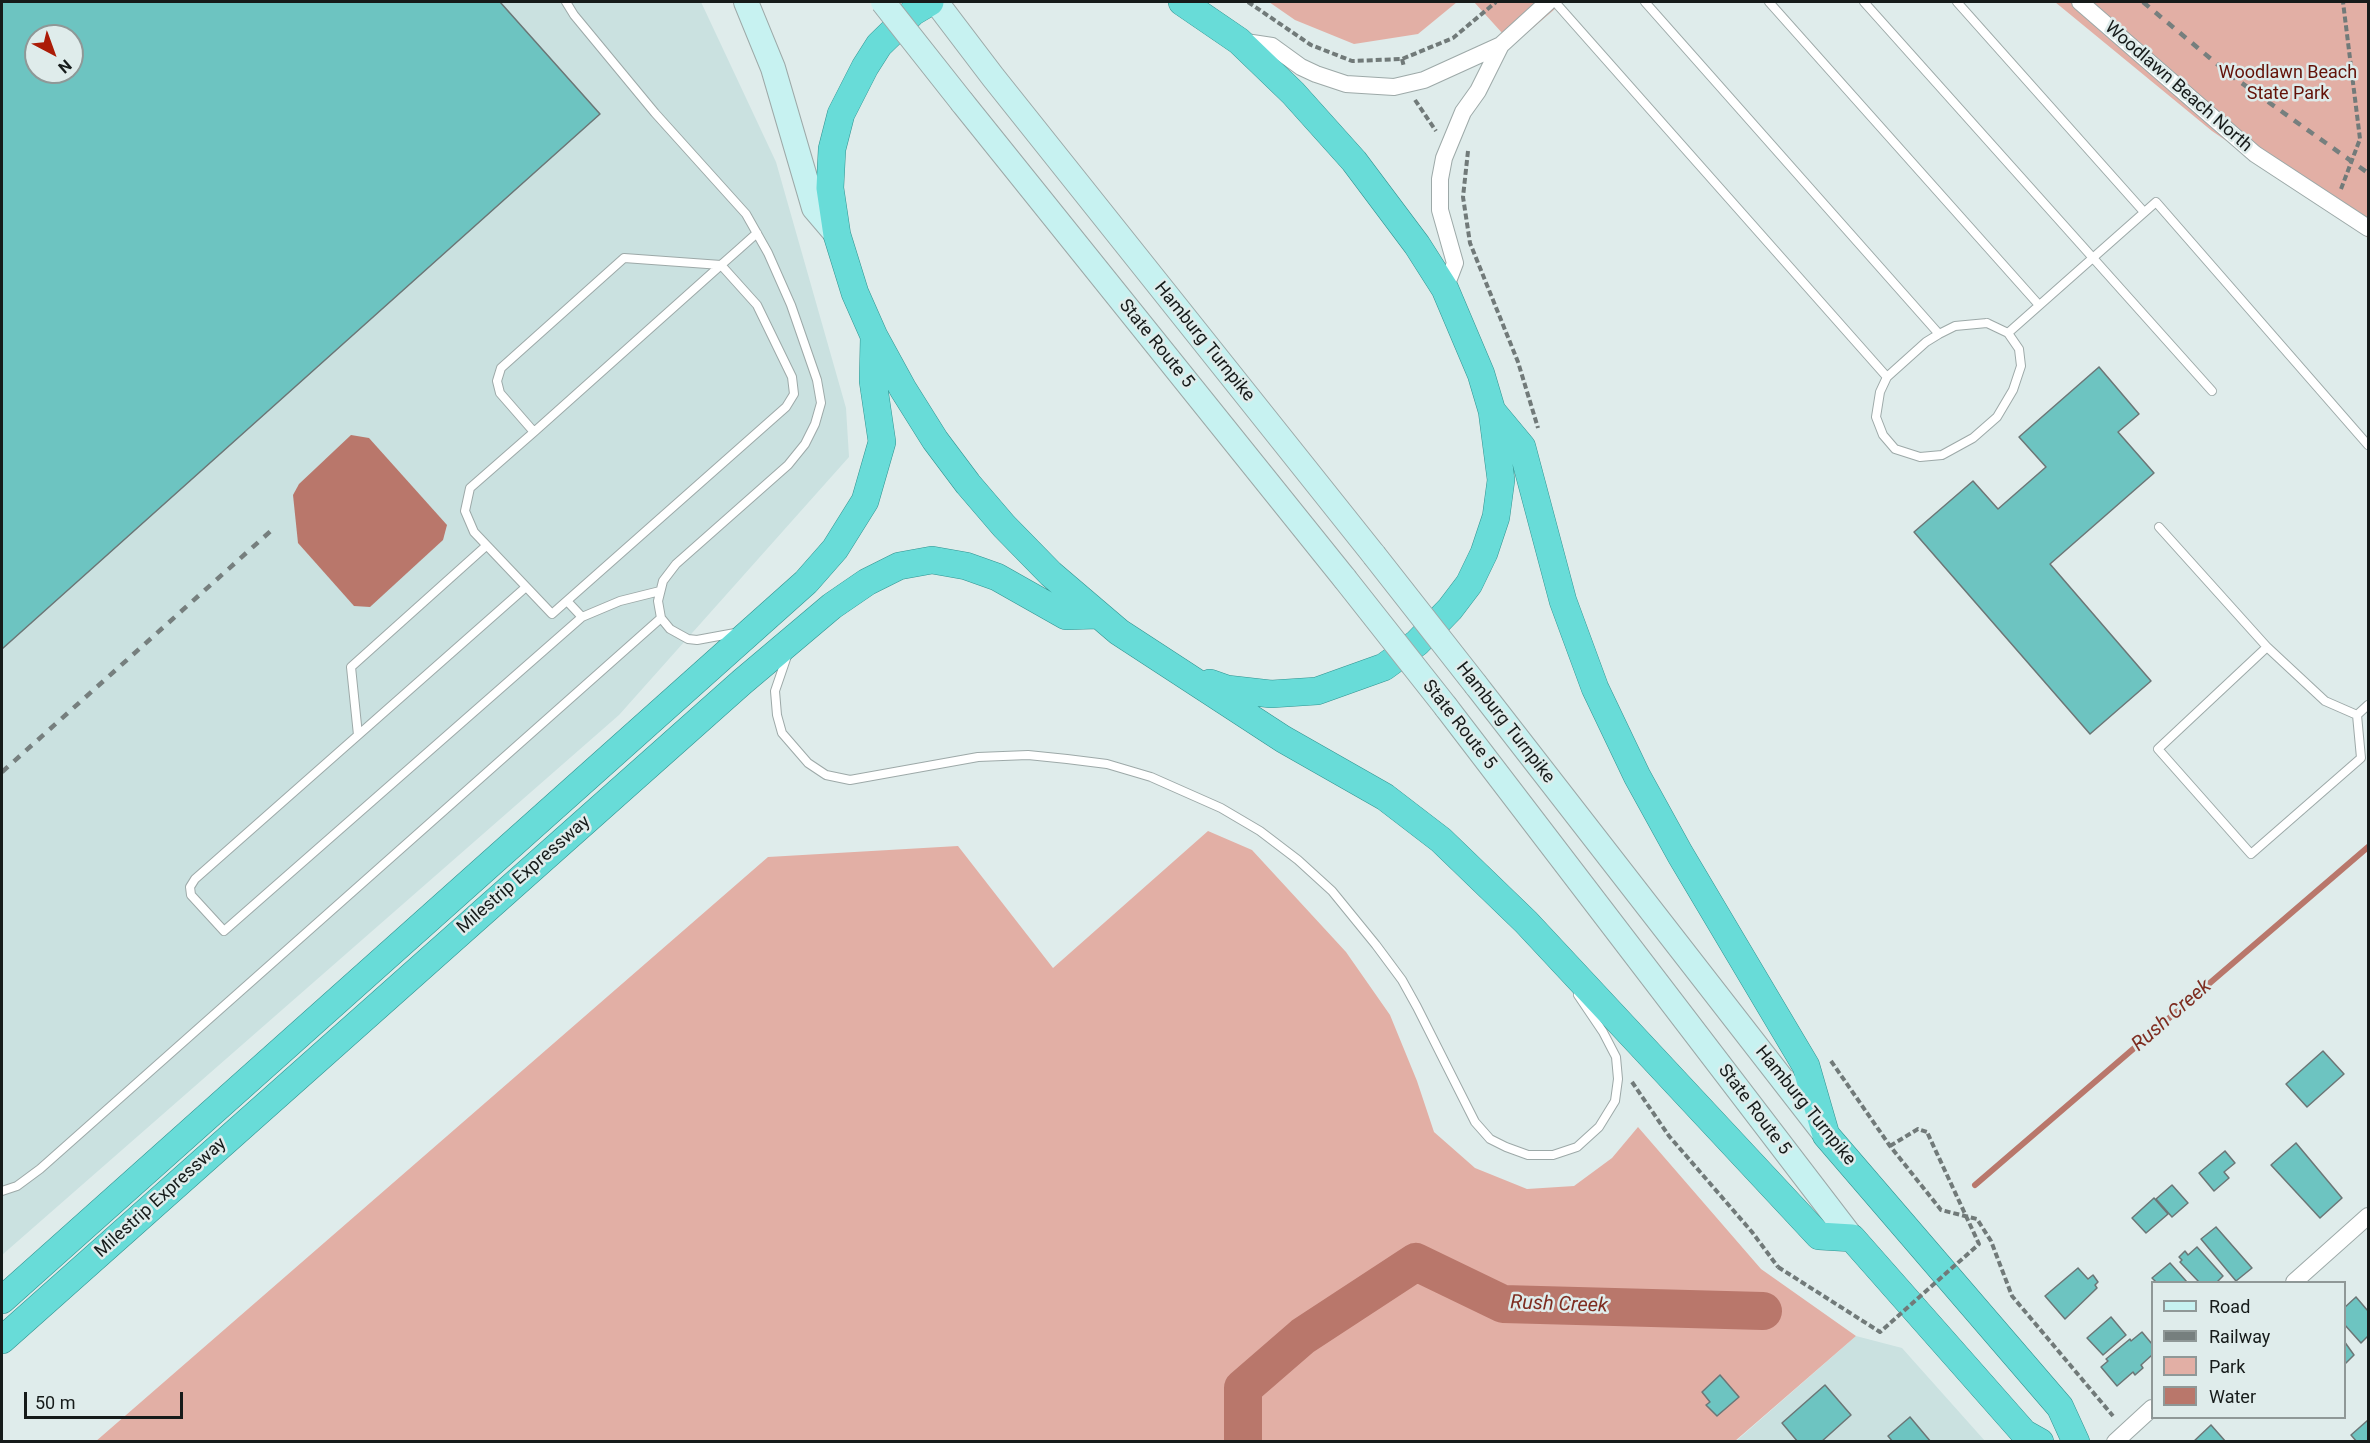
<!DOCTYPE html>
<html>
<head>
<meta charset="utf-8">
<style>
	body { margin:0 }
	#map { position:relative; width:2370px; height:1443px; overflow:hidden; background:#dfeceb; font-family:Roboto,sans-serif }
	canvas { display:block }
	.frame { position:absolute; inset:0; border:3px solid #161b1a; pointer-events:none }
	.legend { position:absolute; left:2151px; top:1281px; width:195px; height:138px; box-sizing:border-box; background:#dfeceb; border:2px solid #8f9897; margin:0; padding:8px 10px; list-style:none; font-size:18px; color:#161b1a }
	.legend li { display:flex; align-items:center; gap:12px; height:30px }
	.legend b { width:30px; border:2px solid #8f9897 }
	.north { position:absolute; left:24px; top:24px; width:60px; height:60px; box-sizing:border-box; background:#dfeceb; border:2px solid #8f9897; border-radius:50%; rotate:139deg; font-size:16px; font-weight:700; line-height:24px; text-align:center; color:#161b1a }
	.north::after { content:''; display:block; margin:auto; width:21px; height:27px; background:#ab1c07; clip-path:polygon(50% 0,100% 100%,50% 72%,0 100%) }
	.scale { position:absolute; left:24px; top:1392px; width:159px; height:27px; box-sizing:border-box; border:3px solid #161b1a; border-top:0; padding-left:8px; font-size:18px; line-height:21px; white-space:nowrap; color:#161b1a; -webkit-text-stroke:4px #dfeceb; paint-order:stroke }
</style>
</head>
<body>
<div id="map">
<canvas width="2370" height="1443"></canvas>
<div class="frame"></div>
<ul class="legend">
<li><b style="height:8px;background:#c7f2f1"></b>Road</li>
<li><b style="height:8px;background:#767f7e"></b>Railway</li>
<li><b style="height:16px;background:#e2afa5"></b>Park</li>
<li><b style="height:16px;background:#b9776b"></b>Water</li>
</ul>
<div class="north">N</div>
<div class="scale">50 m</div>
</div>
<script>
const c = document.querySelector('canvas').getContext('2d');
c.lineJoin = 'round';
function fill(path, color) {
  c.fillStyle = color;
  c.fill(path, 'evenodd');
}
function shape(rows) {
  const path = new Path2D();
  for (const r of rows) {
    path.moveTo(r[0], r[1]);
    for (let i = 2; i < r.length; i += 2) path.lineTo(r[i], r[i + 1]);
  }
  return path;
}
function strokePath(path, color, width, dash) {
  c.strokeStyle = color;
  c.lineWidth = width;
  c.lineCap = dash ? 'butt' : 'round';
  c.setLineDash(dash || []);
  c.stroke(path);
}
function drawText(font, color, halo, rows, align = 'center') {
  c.font = font + ' Roboto,sans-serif';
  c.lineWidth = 5;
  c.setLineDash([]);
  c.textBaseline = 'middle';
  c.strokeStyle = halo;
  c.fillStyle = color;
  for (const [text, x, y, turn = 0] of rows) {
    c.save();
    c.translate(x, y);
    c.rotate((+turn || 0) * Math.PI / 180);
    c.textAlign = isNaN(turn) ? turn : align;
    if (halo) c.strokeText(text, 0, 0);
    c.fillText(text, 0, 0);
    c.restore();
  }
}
const built = shape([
	[2,2,701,2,776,162,846,408,849,457,619,715,2,1255],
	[36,36,72,36,72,72,36,72],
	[1856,1336,1902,1348,1985,1441,1735,1442]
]);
const green = shape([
	[1269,2,1457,2,1418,34,1354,44,1295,20],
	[1474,2,1563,2,1513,45],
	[2055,2,2368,2,2368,238,2212,131],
	[1208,831,1252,850,1346,952,1390,1015,1417,1081,1434,1132,1475,1168,1527,1189,1574,1186,1612,1158,1638,1127,1761,1269,1856,1336,1735,1441,95,1442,768,857,958,846,1053,968]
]);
const water = shape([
	[351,435,369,438,447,525,443,540,370,607,354,606,298,543,293,495,299,484]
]);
const stream = shape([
	[1975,1185,2368,847]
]);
const river = shape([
	[1243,1442,1243,1388,1303,1336,1416,1262,1503,1304,1763,1311]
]);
const building = shape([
	[2,2,500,2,600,114,2,649,2,2],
	[36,36,72,36,72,72,36,72,36,36],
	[2099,367,2139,414,2118,432,2154,473,2050,564,2151,681,2090,734,1914,532,1973,481,1998,509,2046,467,2019,437,2099,367],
	[2323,1051,2344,1074,2307,1107,2286,1084,2323,1051],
	[2296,1143,2342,1198,2320,1218,2271,1165,2296,1143],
	[2225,1151,2235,1163,2224,1172,2229,1178,2214,1191,2199,1173,2225,1151],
	[2172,1185,2188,1203,2172,1217,2156,1199,2172,1185],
	[2154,1198,2168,1214,2146,1233,2132,1218,2154,1198],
	[2216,1227,2252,1268,2236,1281,2201,1239,2216,1227],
	[2197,1247,2223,1276,2217,1282,2199,1282,2180,1262,2182,1260,2179,1257,2185,1251,2188,1255,2197,1247],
	[2170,1263,2187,1282,2156,1282,2152,1278,2170,1263],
	[2078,1268,2088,1279,2093,1275,2098,1282,2095,1285,2097,1288,2065,1319,2045,1296,2078,1268],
	[2356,1297,2368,1311,2368,1336,2361,1343,2344,1324,2344,1308,2356,1297],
	[2111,1317,2126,1335,2103,1355,2087,1338,2111,1317],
	[2142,1332,2152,1344,2152,1355,2141,1365,2143,1368,2135,1375,2133,1372,2117,1386,2101,1367,2108,1361,2106,1359,2130,1339,2131,1341,2142,1332],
	[2344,1341,2354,1355,2346,1363,2344,1361,2344,1341],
	[1720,1375,1739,1397,1717,1416,1706,1405,1710,1402,1702,1392,1720,1375],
	[1825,1385,1851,1415,1821,1442,1798,1442,1782,1423,1825,1385],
	[1910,1417,1931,1442,1893,1442,1888,1436,1910,1417],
	[2368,1420,2368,1442,2357,1442,2351,1435,2368,1420],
	[2211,1425,2226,1442,2193,1442,2211,1425]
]);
const path = shape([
	[1248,2,1311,45,1352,61,1402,59,1453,38,1496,2],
	[1402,59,1404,67],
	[1415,100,1436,131],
	[1468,151,1463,197,1470,243,1518,362,1538,428],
	[2341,189,2360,139,2343,2],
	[1831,1061,1890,1146,1941,1210,1977,1219,1991,1241,2012,1296,2113,1416],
	[1632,1082,1669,1136,1752,1232,1778,1267],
	[1890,1146,1918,1129,1927,1132]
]);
const service = shape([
	[566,2,574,15,655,113,746,214,768,253,791,305,817,380,821,403,815,424,805,444,788,465,676,564,663,581,658,601,661,618,670,629,688,639,697,640,735,633],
	[1555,2,1887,377],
	[1645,2,1939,334],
	[1769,2,2039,305],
	[1864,2,2212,391],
	[1957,2,2144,212],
	[1987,323,2008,333,2019,349,2021,366,2013,390,1997,417,1973,438,1942,455,1920,457,1895,449,1883,435,1876,417,1880,392,1887,377,1926,342,1939,334,1955,326,1987,323],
	[2008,333,2156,202,2368,445],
	[534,432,500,393,497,381,501,368,624,258,721,265,757,305,792,377,794,394,786,407,552,614,474,532,465,511,470,488,534,432,721,265,738,250,757,233],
	[2159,527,2267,647,2158,749,2251,854,2361,758,2357,715,2368,705],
	[526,587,195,879,190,887,191,895,224,931,582,617,620,601,660,591],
	[567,601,582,617],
	[2267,647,2325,701,2357,715],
	[787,656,775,691,777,715,782,733,808,763,826,775,850,780,978,757,1028,755,1067,759,1107,764,1151,777,1221,808,1260,831,1298,860,1332,891,1376,945,1402,980,1417,1007,1475,1122,1490,1139,1506,1147,1528,1155,1553,1155,1577,1147,1599,1127,1615,1101,1618,1079,1616,1057,1603,1032,1578,995],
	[358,735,351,667,486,546],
	[2,1191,17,1186,40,1169,661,618]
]);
const minor = shape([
	[2080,2,2255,154,2368,228],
	[1239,41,1272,46,1301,67,1316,74,1346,84,1394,87,1424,80,1501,45,1548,2],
	[1445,289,1455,263,1440,210,1440,179,1444,158,1463,112,1478,91,1501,45],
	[2294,1282,2368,1216],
	[2115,1442,2152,1408]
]);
const secondary = shape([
	[746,2,773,68,814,208,837,235],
	[936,2,993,77,1374,555],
	[962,102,1345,579],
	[1476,685,1824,1133],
	[1446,707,1852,1238]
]);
const trunk = shape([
	[930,2,913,12,879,45,865,67,841,114,832,149,830,188,837,235,855,293,874,336,903,389,935,440,968,484,1004,526,1051,574,1119,632,1283,739,1385,797,1441,840,1526,922,1819,1236,1852,1238,2024,1433,2040,1442],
	[1182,2,1239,41,1293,93,1354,161,1417,245,1445,289,1481,374,1492,411,1501,480,1496,517,1484,553,1469,584,1450,609,1417,643,1384,667,1317,691,1271,694,1227,689,1210,683],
	[1492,411,1522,447,1563,601,1595,688,1637,776,1680,854,1806,1066,1826,1135,2060,1407,2076,1442],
	[2,1300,806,582,835,549,865,501,882,442,873,381,874,337],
	[2,1340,742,682,832,606,867,582,899,566,932,560,966,566,997,577,1066,616,1098,615]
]);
const rail = shape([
	[2143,2,2229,74,2368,173],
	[2,772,273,529]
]);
const pathBridge = shape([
	[1778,1267,1880,1332,1979,1244,1927,1132]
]);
const secondaryBridge = shape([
	[883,2,962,102],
	[1374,555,1476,685],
	[1345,579,1446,707]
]);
const parkNames = [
	["Woodlawn Beach",2288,73],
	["State Park",2288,94]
];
const streetNames = [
	["Woodlawn Beach North",2178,87,41],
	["Hamburg Turnpike",1204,342,51],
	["State Route 5",1156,344,51],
	["Hamburg Turnpike",1505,723,52],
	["State Route 5",1459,725,52],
	["Milestrip Expressway",524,875,-41],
	["Hamburg Turnpike",1805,1106,51],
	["State Route 5",1754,1110,53],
	["Milestrip Expressway",161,1198,-42]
];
const waterNames = [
	["Rush Creek",2172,1016,-41],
	["Rush Creek",1559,1305,2]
];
fill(built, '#cae1e0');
fill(green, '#e2afa5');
fill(water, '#b9776b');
strokePath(stream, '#b9776b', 6);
strokePath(river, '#b9776b', 38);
fill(building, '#6dc4c1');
strokePath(building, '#6b7676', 1.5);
strokePath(service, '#9da9a8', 10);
strokePath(minor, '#9da9a8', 18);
strokePath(secondary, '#9da9a8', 26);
strokePath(trunk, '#339390', 28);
strokePath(path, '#717a79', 4, [6, 3]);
strokePath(service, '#fff', 8);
strokePath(minor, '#fff', 16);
strokePath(secondary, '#c7f2f1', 24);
strokePath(trunk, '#68dcd8', 27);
strokePath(rail, '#767f7e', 4.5, [8, 8]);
strokePath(secondaryBridge, '#9da9a8', 26, []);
strokePath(pathBridge, '#717a79', 4, [6, 3]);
strokePath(secondaryBridge, '#c7f2f1', 24);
drawText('18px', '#631208', '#dfeceb', parkNames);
drawText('18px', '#161b1a', '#dfeceb', streetNames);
drawText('italic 20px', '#7e2d21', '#dfeceb', waterNames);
</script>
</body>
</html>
